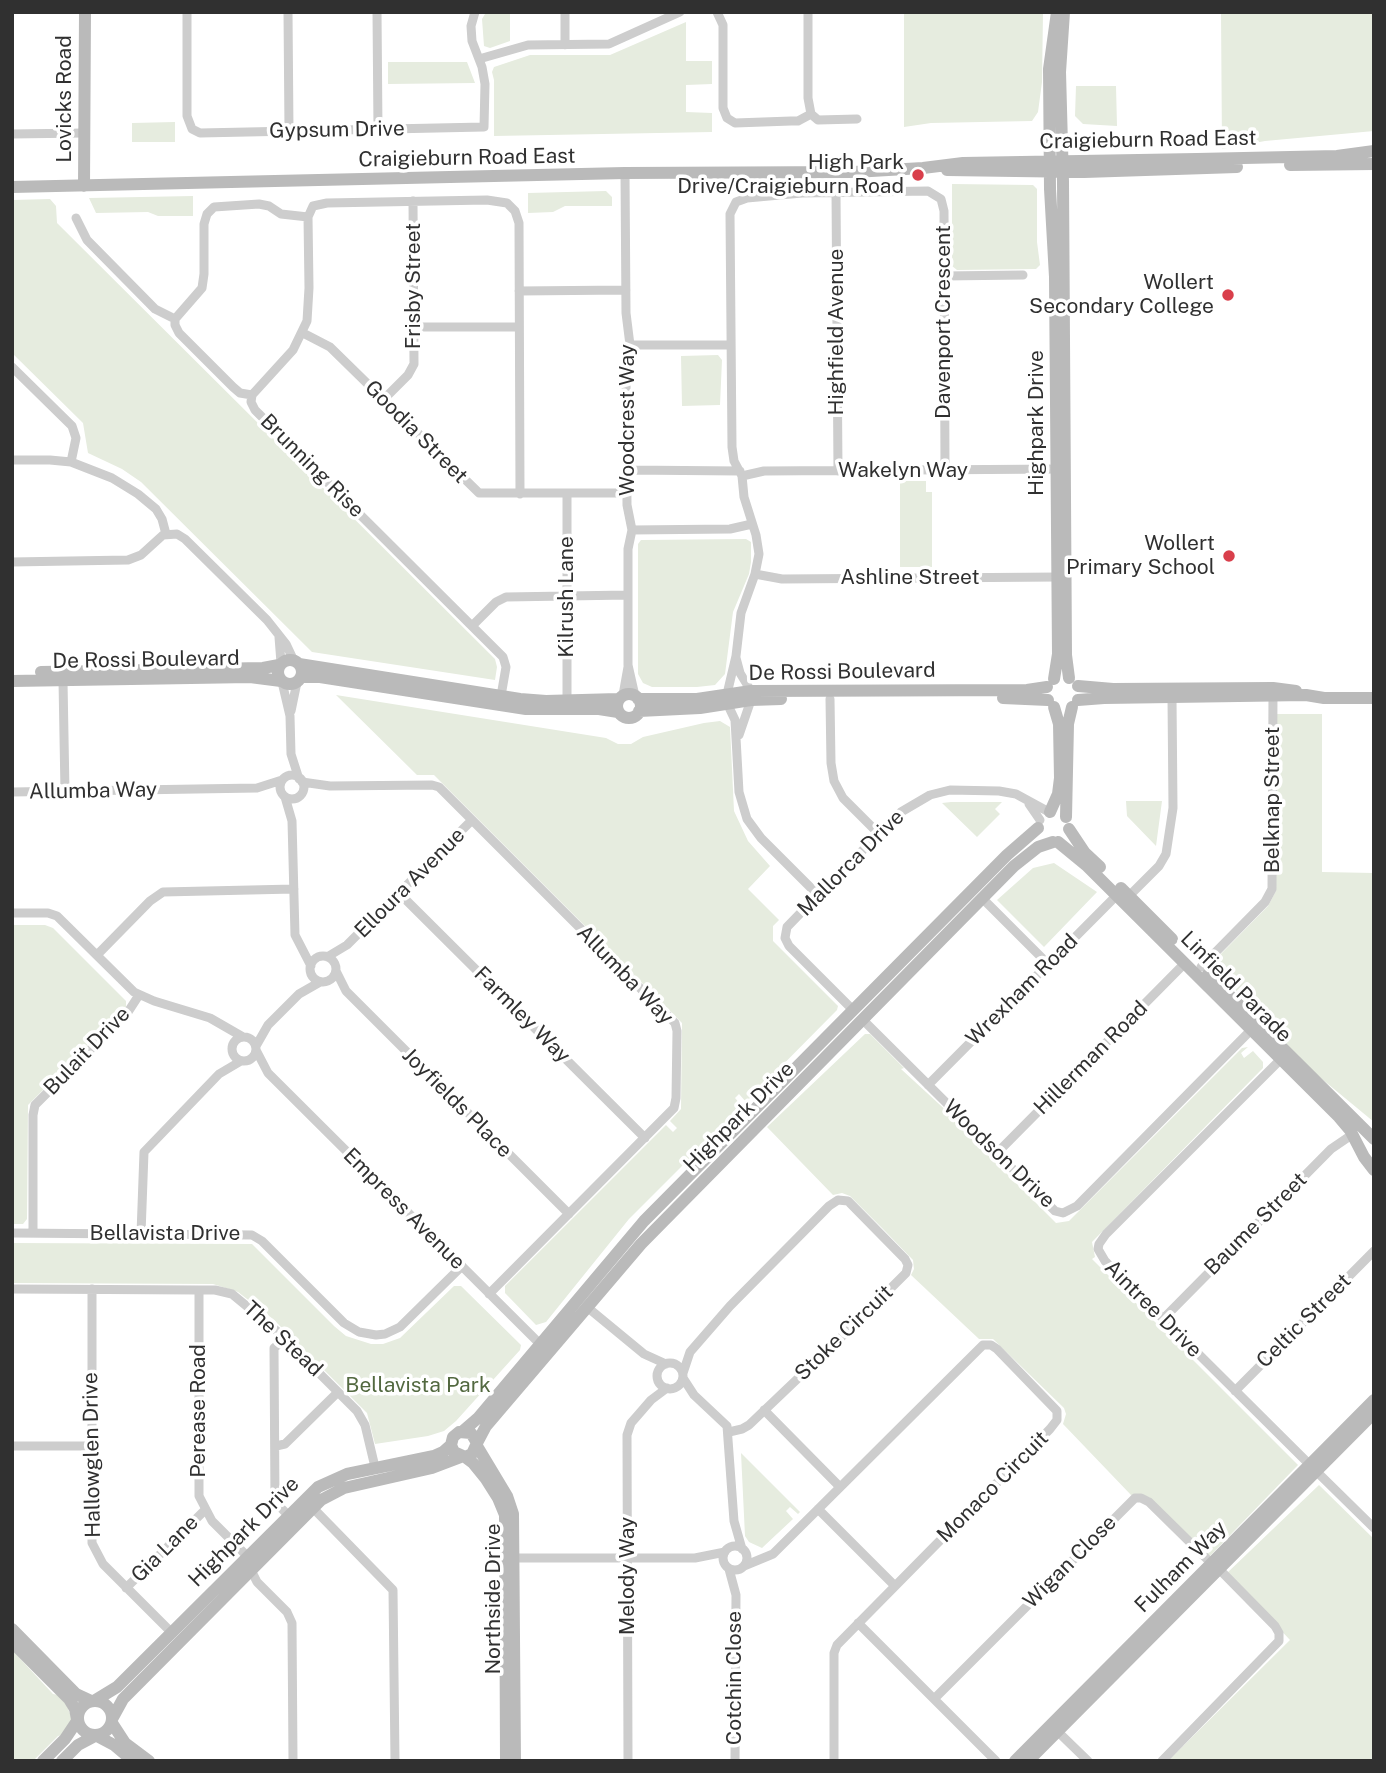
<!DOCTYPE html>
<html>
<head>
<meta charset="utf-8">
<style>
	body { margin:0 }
	#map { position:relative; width:1386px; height:1773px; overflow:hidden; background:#fff; font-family:"Public Sans",sans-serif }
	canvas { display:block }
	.frame { position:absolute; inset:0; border:14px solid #303030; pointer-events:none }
</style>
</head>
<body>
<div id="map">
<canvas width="1386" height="1773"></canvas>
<div class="frame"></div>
</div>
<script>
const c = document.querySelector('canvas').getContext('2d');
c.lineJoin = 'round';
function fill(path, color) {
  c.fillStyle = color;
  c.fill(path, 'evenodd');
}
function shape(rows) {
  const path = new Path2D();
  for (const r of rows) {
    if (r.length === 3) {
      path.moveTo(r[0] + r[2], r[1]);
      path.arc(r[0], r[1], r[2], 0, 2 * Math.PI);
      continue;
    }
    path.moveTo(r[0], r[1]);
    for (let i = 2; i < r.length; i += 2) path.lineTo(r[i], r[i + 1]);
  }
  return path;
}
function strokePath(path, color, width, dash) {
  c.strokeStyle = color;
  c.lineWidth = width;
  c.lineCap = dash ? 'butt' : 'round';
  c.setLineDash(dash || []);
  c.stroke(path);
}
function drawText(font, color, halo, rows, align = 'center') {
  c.font = font + ' "Public Sans",sans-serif';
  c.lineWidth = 7;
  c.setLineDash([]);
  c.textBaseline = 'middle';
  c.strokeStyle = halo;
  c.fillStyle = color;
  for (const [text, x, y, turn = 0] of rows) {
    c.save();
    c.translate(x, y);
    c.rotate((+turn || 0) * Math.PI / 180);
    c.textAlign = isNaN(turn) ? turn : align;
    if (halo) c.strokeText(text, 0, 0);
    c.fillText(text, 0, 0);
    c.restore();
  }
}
const green = shape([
	[904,12,1043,12,1042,82,1038,112,1032,121,931,123,904,127],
	[1221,12,1374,12,1374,131,1265,141,1222,149],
	[485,14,510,14,510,41,490,48,484,46,482,19],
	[686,22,686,61,712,61,712,84,686,85,686,112,712,113,712,132,494,136,494,80,492,72,494,67,530,55,610,55],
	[388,62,467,62,475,83,388,84],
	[1076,86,1116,86,1117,126,1083,124,1075,116],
	[175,122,175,142,132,142,132,123],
	[952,184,1033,185,1037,189,1037,242,1040,265,1036,269,957,270,952,266],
	[606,191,612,197,612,206,565,206,553,212,528,213,528,193],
	[193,196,193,216,158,216,148,212,96,213,89,198],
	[50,199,56,206,57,223,495,659,497,667,495,680,312,652,141,482,122,469,88,453,83,423,12,353,12,200],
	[718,355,722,360,720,405,682,406,681,356],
	[900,481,926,481,926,492,932,492,932,567,900,567],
	[746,539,751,542,751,562,749,574,733,612,725,674,715,685,697,687,652,687,643,683,638,674,638,544,641,540],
	[336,695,606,738,618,744,631,744,643,737,704,723,720,721,730,727,734,811,748,841,770,866,748,889,779,920,773,926,773,941,838,1006,837,1010,746,1102,739,1094,735,1098,742,1106,629,1219,546,1322,536,1325,505,1293,505,1286,666,1125,673,1132,677,1128,670,1121,681,1109,682,1023,434,775,417,775],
	[1277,714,1322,714,1322,872,1374,873,1374,1122,1271,1037,1214,961,1268,906,1276,891],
	[1126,801,1162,801,1156,846,1127,816],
	[951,802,1002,802,995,809,1000,814,977,837,942,803],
	[1054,863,1097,892,1044,947,997,900,1033,868],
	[13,925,45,925,53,928,126,1001,126,1007,28,1105,27,1219,23,1224,12,1224],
	[865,1034,870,1034,904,1068,901,1069,951,1115,949,1116,1056,1223,1069,1221,1242,1048,1248,1047,1241,1053,1244,1058,1253,1051,1263,1062,1263,1068,1092,1242,1095,1257,1092,1259,1298,1465,1209,1557,1149,1497,1131,1495,1063,1424,1066,1414,1064,1408,993,1339,979,1339,911,1275,914,1269,913,1260,882,1228,850,1196,842,1193,833,1195,767,1127],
	[12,1243,252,1244,334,1326,346,1336,371,1344,383,1344,400,1338,454,1286,461,1286,521,1345,520,1350,456,1421,444,1431,428,1436,375,1444,367,1413,273,1319,238,1292,213,1284,12,1283],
	[741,1453,800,1512,798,1514,790,1507,786,1511,793,1519,762,1548,749,1542,745,1536],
	[1319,1485,1374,1539,1374,1761,1168,1761,1290,1640,1227,1573],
	[12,1650,53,1694,58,1695,66,1704,71,1716,71,1723,62,1735,58,1736,33,1761,12,1761]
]);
const street = shape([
	[187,12,187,116,192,129,200,133,484,127,485,84,482,67,472,41,471,26,475,12],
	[288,12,289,131],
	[377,12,378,130],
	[565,12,565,45],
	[717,12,723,25,723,108,727,118,735,123,791,121,798,121,811,114],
	[808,12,808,98,811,114,818,120,857,119],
	[479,59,528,45,609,44,680,12],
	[12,134,84,133],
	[625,173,626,313,630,345,626,376,627,505,632,530,628,549,628,665,635,696],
	[836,192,838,471],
	[76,218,87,240,155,309,175,319,175,325,179,333,233,387,240,393,252,395,251,402,255,410,503,657,506,667,501,696],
	[944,276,1023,275],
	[519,291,626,290],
	[175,319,202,288,204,274,204,224,207,214,214,207,259,204,269,206,281,214,308,217,313,206,327,203,487,200,507,203,515,211,519,223,520,494],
	[414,327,519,327],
	[303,333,330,347,479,493,627,493],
	[630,345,730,345],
	[12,367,72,426,76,438,71,462],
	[252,395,293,350,307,321,309,288,308,217],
	[383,400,408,375,414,364,413,201],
	[12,460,50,460,71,462,112,478,138,494,156,509,162,519,166,534],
	[627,470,740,471],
	[742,476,764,471,1062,469],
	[567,494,567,701],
	[632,530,730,529,752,524],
	[12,562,128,560,141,555,163,535,177,534,185,539,267,620,286,644,294,661],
	[755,574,782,579,1060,577],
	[472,626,496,602,506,597,628,595],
	[279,637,281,663],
	[736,658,740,673,751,691],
	[63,681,65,792],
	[282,682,290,716,291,754,299,779],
	[727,694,736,656,741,613,755,574,759,554,756,535,744,497,742,476,734,461,732,447,730,214,736,202,747,198,802,193,928,191,941,199,944,211,945,470],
	[623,695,628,667],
	[830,699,831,763,834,781,843,798,879,834],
	[727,703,735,720,739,792,747,819,761,838,818,895],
	[291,711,297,682],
	[739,735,751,700],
	[292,787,12],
	[302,782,330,786,432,785,439,787,675,1023,677,1031,676,1098,674,1108,489,1294],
	[12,792,257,788,282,780],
	[285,797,292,821,295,935,311,966],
	[1029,804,1040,820],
	[399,893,645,1138],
	[1129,896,1159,866,1166,854,1173,808,1172,698],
	[982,898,1048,964],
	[12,913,48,913,57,916,134,992,154,1001,210,1018,243,1037],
	[97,955,150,901,163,892,294,889],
	[323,969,13],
	[327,957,347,945,472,820],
	[1201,967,1265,902,1272,889,1273,693],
	[336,971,346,991,569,1214],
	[853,1010,789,946,785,938,787,927,818,895,901,812,930,795,950,790,999,791,1016,794,1049,812],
	[862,1019,1048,1204,1055,1211,1063,1213,1077,1206,1254,1027],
	[244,1049,12],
	[256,1046,268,1025,299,994,320,982],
	[256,1050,268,1073,540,1344],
	[1281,1059,1106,1234,1099,1244,1098,1249,1105,1261,1310,1465],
	[928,1085,1117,895],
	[997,1153,1185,963],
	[12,1233,252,1235,262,1241,344,1323,359,1332,376,1335,385,1334,400,1327,462,1266],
	[33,1233,33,1115,35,1105,128,1012,139,995],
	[141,1234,144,1152,219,1074,241,1061],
	[12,1289,199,1290,215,1290,232,1294,278,1332,357,1411,365,1425,375,1467],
	[92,1289,92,1543,103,1564,171,1632],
	[199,1290,199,1496,212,1521,247,1556],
	[587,1307,644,1354,666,1364],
	[1163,1319,1331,1149,1353,1134],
	[285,1339,274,1348,275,1502,288,1515],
	[670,1376,13],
	[683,1373,690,1352,730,1306,829,1206,838,1200,848,1201,905,1259,908,1265,906,1273,855,1324,749,1425,742,1429,729,1432],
	[683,1378,694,1395,727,1426,734,1521,742,1549],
	[1235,1391,1374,1251],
	[764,1410,840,1487],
	[12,1446,91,1446],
	[276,1446,285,1444,338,1392],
	[1316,1471,1374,1528],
	[313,1508,393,1590,395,1761],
	[818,1509,895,1586],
	[735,1558,12],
	[514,1558,695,1558,725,1552],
	[744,1566,773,1554,983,1345,991,1345,997,1349,1057,1411,1057,1420,1050,1429,837,1645,834,1653,834,1761],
	[729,1569,736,1595,735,1761],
	[251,1570,257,1582,287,1612,292,1623,293,1761],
	[126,1588,205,1510],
	[858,1623,996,1761],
	[934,1699,1135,1498,1141,1498,1149,1502,1211,1563],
	[1054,1728,1088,1761],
	[628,1761,627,1435,631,1423,638,1415,651,1400,667,1388],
	[1162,1761,1279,1641,1279,1633,1275,1626,1219,1569]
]);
const secondary = shape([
	[1064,12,1060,72,1063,182,1066,655,1069,678],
	[1290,165,1374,164],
	[947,170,1084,172,1237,167],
	[84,186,85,12],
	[12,187,625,173,854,172,923,168,963,163,1197,159,1337,156,1374,151],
	[290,672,12],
	[299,664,520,699,546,701,618,699],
	[41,672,263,668,279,665],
	[301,677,320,677,526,709,599,709,618,712],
	[1054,679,1058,654,1055,277,1050,189,1049,69,1057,12],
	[12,681,250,677,281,681],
	[1078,686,1113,689,1273,688,1296,691],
	[629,706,12],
	[1003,698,1048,700],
	[638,699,697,699,751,691,1027,690,1047,687],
	[1078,700,1104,698,1306,695,1324,698,1374,698],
	[639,711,700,708,751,700,781,699],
	[1050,812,1058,794,1060,778,1059,724,1054,707],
	[1066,817,1068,724,1072,707],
	[1069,829,1085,853,1100,867],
	[1058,842,1086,865,1339,1117,1350,1130,1364,1157,1374,1170],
	[1121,888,1172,939],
	[1208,974,1374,1139],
	[463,1431,478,1418,644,1221,1007,855,1038,828],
	[477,1443,486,1426,641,1244,1014,866,1038,847,1053,842],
	[477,1446,507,1496,513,1514,515,1761],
	[465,1457,473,1463,486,1479,498,1498,505,1515,506,1761],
	[12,1629,76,1694,91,1701],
	[12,1642,69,1699,75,1709,77,1719],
	[95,1718,17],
	[94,1701,117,1687,318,1487,347,1474,434,1456,443,1452,451,1445,453,1437,459,1432,471,1433,477,1443,472,1454,465,1457,454,1452,451,1445],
	[112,1719,123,1699,321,1500,344,1488,432,1468,461,1457],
	[112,1723,125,1743,149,1761],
	[97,1736,114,1745,133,1761],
	[43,1761,65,1739,77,1721],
	[62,1761,78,1745,95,1736],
	[1015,1761,1374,1400],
	[1028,1761,1374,1413]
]);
const markers = [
	[918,175,7,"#d93f4b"],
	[1228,295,7,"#d93f4b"],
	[1229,556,7,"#d93f4b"]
];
const streetNames = [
	["Lovicks Road",65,99,-90],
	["Gypsum Drive",337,130,-1],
	["Craigieburn Road East",1148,140,-1],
	["Craigieburn Road East",467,158,-1],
	["Frisby Street",414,286,-90],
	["Davenport Crescent",944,322,-90],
	["Highfield Avenue",837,332,-90],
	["Woodcrest Way",628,420,-90],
	["Highpark Drive",1037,423,-90],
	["Goodia Street",416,432,45],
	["Brunning Rise",312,466,45],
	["Wakelyn Way",903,471],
	["Ashline Street",910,578],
	["Kilrush Lane",567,597,-90],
	["De Rossi Boulevard",146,660,-1],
	["De Rossi Boulevard",842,672,-1],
	["Allumba Way",93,791,-1],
	["Belknap Street",1273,800,-90],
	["Mallorca Drive",851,863,-45],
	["Elloura Avenue",410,883,-45],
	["Allumba Way",625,975,46],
	["Linfield Parade",1236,987,45],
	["Wrexham Road",1022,990,-45],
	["Farmley Way",522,1015,45],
	["Bulait Drive",87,1051,-46],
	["Hillerman Road",1091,1058,-45],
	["Joyfields Place",457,1103,45],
	["Highpark Drive",739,1117,-45],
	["Woodson Drive",999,1154,44],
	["Empress Avenue",404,1209,45],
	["Baume Street",1256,1224,-45],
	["Bellavista Drive",165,1234],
	["Aintree Drive",1153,1309,45],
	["Celtic Street",1304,1321,-45],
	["Stoke Circuit",844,1333,-44],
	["The Stead",283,1339,43],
	["Perease Road",199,1411,-90],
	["Hallowglen Drive",92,1455,-91],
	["Monaco Circuit",993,1487,-45],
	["Highpark Drive",244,1532,-45],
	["Gia Lane",165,1549,-45],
	["Wigan Close",1070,1562,-45],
	["Fulham Way",1181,1567,-45],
	["Melody Way",628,1576,-90],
	["Northside Drive",494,1599,-90],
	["Cotchin Close",735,1678,-90]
];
const poiNames = [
	["High Park",904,163],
	["Drive/Craigieburn Road",904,187],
	["Wollert",1214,283],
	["Secondary College",1214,307],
	["Wollert",1215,544],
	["Primary School",1215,568]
];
const parkNames = [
	["Bellavista Park",418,1386]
];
fill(green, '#e6ecdf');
strokePath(street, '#cdcdcd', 9);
strokePath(secondary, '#bababa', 12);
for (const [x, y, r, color] of markers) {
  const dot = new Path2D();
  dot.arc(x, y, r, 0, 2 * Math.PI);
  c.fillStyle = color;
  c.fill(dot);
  strokePath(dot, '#fff', 2.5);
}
drawText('21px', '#303030', '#fff', streetNames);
drawText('21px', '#303030', '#fff', poiNames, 'right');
drawText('21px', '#536940', '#fff', parkNames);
</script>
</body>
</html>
